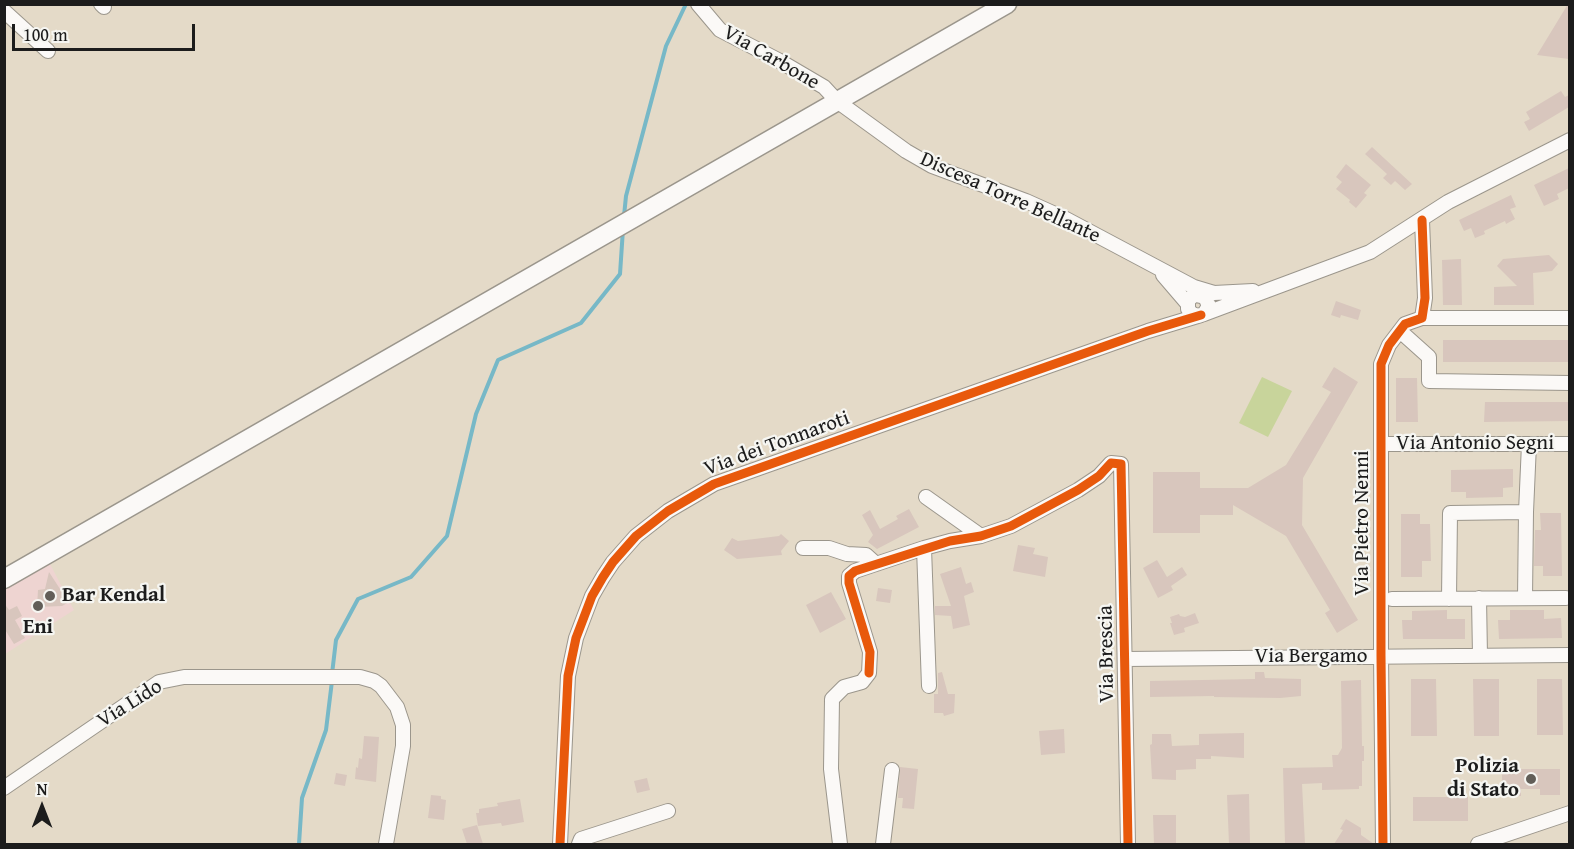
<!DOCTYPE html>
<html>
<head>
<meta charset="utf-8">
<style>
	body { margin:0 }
	#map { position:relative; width:1574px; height:849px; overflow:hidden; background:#e4dac8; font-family:"Gentium Book Plus",serif }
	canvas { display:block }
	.frame { position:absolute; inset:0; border:6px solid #1c1c1c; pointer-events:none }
	.north { position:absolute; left:12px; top:777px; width:60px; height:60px; -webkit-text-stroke:4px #f6f6f2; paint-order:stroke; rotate:0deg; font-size:16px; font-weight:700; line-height:24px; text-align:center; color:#1c1c1c }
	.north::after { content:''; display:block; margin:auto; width:21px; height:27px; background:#1c1c1c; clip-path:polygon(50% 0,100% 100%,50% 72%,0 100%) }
	.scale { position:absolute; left:12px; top:24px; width:183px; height:27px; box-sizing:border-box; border:3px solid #1c1c1c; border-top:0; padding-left:8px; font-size:18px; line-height:21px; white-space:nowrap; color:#1c1c1c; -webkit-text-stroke:4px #f6f6f2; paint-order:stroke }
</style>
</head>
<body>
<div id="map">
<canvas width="1574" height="849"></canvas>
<div class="frame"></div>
<div class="north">N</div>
<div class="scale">100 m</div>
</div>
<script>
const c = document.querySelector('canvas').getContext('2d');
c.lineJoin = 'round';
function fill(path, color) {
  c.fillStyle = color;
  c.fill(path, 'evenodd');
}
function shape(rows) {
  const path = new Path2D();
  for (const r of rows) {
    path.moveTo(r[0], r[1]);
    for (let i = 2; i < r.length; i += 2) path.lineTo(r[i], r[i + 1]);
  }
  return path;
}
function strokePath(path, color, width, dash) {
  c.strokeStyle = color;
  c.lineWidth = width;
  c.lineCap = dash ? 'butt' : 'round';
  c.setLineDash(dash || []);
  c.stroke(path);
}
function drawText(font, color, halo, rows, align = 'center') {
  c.font = font + ' "Gentium Book Plus",serif';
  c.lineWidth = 4.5;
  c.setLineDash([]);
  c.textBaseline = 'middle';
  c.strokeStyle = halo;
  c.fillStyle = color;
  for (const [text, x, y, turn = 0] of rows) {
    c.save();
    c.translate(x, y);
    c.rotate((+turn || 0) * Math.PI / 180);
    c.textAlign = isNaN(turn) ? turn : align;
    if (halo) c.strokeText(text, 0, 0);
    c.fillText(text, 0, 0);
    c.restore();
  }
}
const built = shape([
	[49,562,74,610,5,654,5,589]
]);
const green = shape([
	[1262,377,1292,391,1268,437,1239,423]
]);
const stream = shape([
	[624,216,626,196,666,46,686,4],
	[332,674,336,640,358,599,411,577,447,536,476,414,498,360,581,323,620,274,623,229],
	[299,844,302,798,326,730,332,681]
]);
const building = shape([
	[1568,4,1569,59,1537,55],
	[1561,91,1565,97,1569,95,1569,107,1529,131,1524,122,1530,119,1526,112],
	[1372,147,1412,184,1405,190,1395,181,1391,185,1383,178,1387,174,1365,154],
	[1346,164,1371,185,1364,193,1367,195,1356,208,1349,202,1350,200,1336,189,1342,182,1336,177],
	[1569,168,1569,188,1557,194,1559,199,1544,206,1534,185],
	[1511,195,1516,207,1510,209,1515,219,1506,224,1505,221,1484,231,1485,234,1475,238,1471,228,1464,231,1459,220],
	[1549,255,1558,264,1552,271,1533,273,1534,305,1494,305,1494,287,1517,286,1497,266,1503,259],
	[1461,259,1462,305,1443,305,1442,260],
	[1336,301,1361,310,1358,320,1341,315,1340,318,1331,315],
	[1443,340,1569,340,1569,362,1443,362],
	[1334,367,1358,382,1303,478,1302,525,1358,620,1337,633,1325,613,1330,610,1286,536,1233,505,1233,515,1200,515,1200,533,1153,533,1153,472,1200,472,1200,488,1248,488,1286,465,1331,392,1322,387],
	[1396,378,1417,378,1418,422,1396,422],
	[1485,402,1569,402,1569,421,1484,422],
	[1513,469,1513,487,1503,488,1503,497,1466,498,1466,492,1451,492,1451,470],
	[909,509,919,527,877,549,868,542,873,535,862,515,870,510,880,529,898,519,896,516],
	[1540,513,1561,513,1562,576,1543,576,1543,566,1534,566,1535,530,1541,530],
	[1401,514,1420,514,1420,524,1430,524,1431,561,1422,561,1422,577,1401,577],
	[781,534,789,541,781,551,782,555,737,559,724,550,732,538,738,541,779,536],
	[1018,545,1035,548,1033,554,1048,557,1045,577,1013,571],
	[1157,560,1167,577,1182,567,1187,575,1171,586,1173,590,1158,598,1143,568],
	[961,567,966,584,971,582,974,592,964,596,970,625,953,629,951,616,935,615,935,606,951,606,940,574],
	[49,572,60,589,62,588,69,602,62,606,37,607,38,590,45,589],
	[878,588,892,590,890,603,876,601],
	[831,592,846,619,820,633,806,605],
	[4,603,9,610,17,606,22,616,15,620,25,638,14,644,4,628],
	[1447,610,1447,619,1465,619,1465,639,1403,639,1402,620,1412,620,1412,611],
	[1510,610,1544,610,1544,619,1561,618,1562,638,1499,639,1498,620,1510,620],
	[1195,613,1199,623,1184,628,1185,632,1174,635,1170,623,1172,623,1170,617,1179,614,1180,616,1185,617],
	[942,672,948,694,955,694,954,713,944,716,943,713,934,713,934,694,938,694,938,673],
	[1255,672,1264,672,1265,678,1301,679,1301,696,1280,698,1214,697,1214,696,1150,697,1150,681,1255,679],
	[1411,679,1436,679,1437,736,1411,736],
	[1473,679,1499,679,1499,736,1474,736],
	[1537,679,1562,679,1563,735,1537,735],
	[1361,680,1362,746,1364,746,1364,761,1362,761,1362,786,1359,786,1359,789,1322,790,1322,783,1302,784,1305,844,1285,844,1283,768,1333,767,1332,755,1338,755,1342,748,1341,681],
	[1064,729,1065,753,1041,755,1039,731],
	[1244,733,1244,758,1211,756,1211,759,1196,759,1196,769,1176,770,1176,780,1152,779,1150,745,1152,744,1152,734,1171,734,1172,746,1199,745,1199,734],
	[364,736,379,737,376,782,355,779,356,767,358,768,359,758,362,759],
	[900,767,918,769,914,809,902,808,903,798,898,798],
	[1502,769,1560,769,1560,795,1540,795,1540,789,1521,789,1521,796,1502,795],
	[336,773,347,775,345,786,334,784],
	[647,778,650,790,637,793,634,781],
	[1249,794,1250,844,1229,844,1227,795],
	[431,795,441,796,441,799,446,800,444,820,428,818],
	[1413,797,1468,797,1468,821,1413,821],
	[520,799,524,822,502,826,501,823,478,826,476,813,479,813,479,809,498,806,497,803],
	[1153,815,1176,815,1176,844,1154,844],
	[1346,819,1361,828,1361,835,1374,844,1334,844,1343,830,1340,829],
	[477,825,483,844,467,844,462,829]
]);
const minor = shape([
	[101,4,104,7],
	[698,4,720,30,778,60,824,87,837,101,906,151,932,166,1026,201,1066,219,1194,287,1214,293],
	[4,11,48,51],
	[1163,275,1187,303],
	[1196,295,1205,297,1209,306,1204,314,1198,316,1192,314,1188,309,1188,300,1193,296,1196,295,1214,293,1253,291],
	[1204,314,1370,252,1448,202,1570,140],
	[1422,318,1570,318],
	[1400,331,1429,357,1429,381,1570,383],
	[1381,444,1570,444],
	[926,497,981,536],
	[803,548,829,548,847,554,866,555,876,564],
	[924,548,929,686],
	[1479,598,1480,656],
	[1525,598,1526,512],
	[1392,599,1566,598],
	[1449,599,1450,513,1526,512,1529,444],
	[1125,659,1570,655],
	[4,788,159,682,184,677,360,677,374,681,381,686,397,707,403,725,403,746,386,844],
	[560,844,568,676,576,638,592,596,603,577,613,562,636,536,668,511,714,484,1148,331,1201,315],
	[579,844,581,839,668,811],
	[840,844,831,769,832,699,844,687,862,682,869,673,870,652,849,583,849,576,855,571,924,548,950,541,981,536,1011,526,1078,490,1099,476,1111,463,1121,464,1128,844],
	[883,844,892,770],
	[1383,844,1381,656,1381,364,1389,345,1405,324,1422,318,1425,298,1422,220],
	[1478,844,1570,813]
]);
const major = shape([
	[4,579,1007,4]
]);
const cycleway = shape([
	[869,673,870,652,849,583,849,576,855,571,950,541,981,536,1011,526,1078,490,1099,476,1111,463,1121,464,1128,844],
	[560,844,568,676,576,638,592,596,603,577,613,562,636,536,668,511,714,484,1148,331,1201,315],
	[1383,844,1381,656,1381,364,1389,345,1405,324,1422,318,1425,298,1422,220]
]);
const markers = [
	[50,596,6,"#625e58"],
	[38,606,6,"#625e58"],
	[1531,779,6,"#625e58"]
];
const streetNames = [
	["Via Carbone",771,58,30],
	["Discesa Torre Bellante",1010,198,24],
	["Via dei Tonnaroti",777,444,-20],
	["Via Antonio Segni",1475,444],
	["Via Pietro Nenni",1363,523,-90],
	["Via Brescia",1107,654,-91],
	["Via Bergamo",1311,657],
	["Via Lido",130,704,-32]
];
const poiNames = [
	["Bar Kendal",62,596],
	["Eni",38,628,"center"],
	["Polizia",1519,767,"right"],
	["di Stato",1519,791,"right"]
];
fill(built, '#eed4d1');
fill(green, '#c8d49b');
strokePath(stream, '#77b8c7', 4);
fill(building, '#d8c6bd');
strokePath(minor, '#9b968c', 16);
strokePath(major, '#9b968c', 21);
strokePath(minor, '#fbf9f7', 14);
strokePath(major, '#fbf9f7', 18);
strokePath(cycleway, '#e8590c', 9);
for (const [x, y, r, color] of markers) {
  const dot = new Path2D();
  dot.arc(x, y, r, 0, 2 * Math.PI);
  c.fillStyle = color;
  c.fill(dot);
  strokePath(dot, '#f6f6f2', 2);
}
drawText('21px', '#1c1c1c', '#f6f6f2', streetNames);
drawText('bold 21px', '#1c1c1c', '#f6f6f2', poiNames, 'left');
</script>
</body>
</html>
